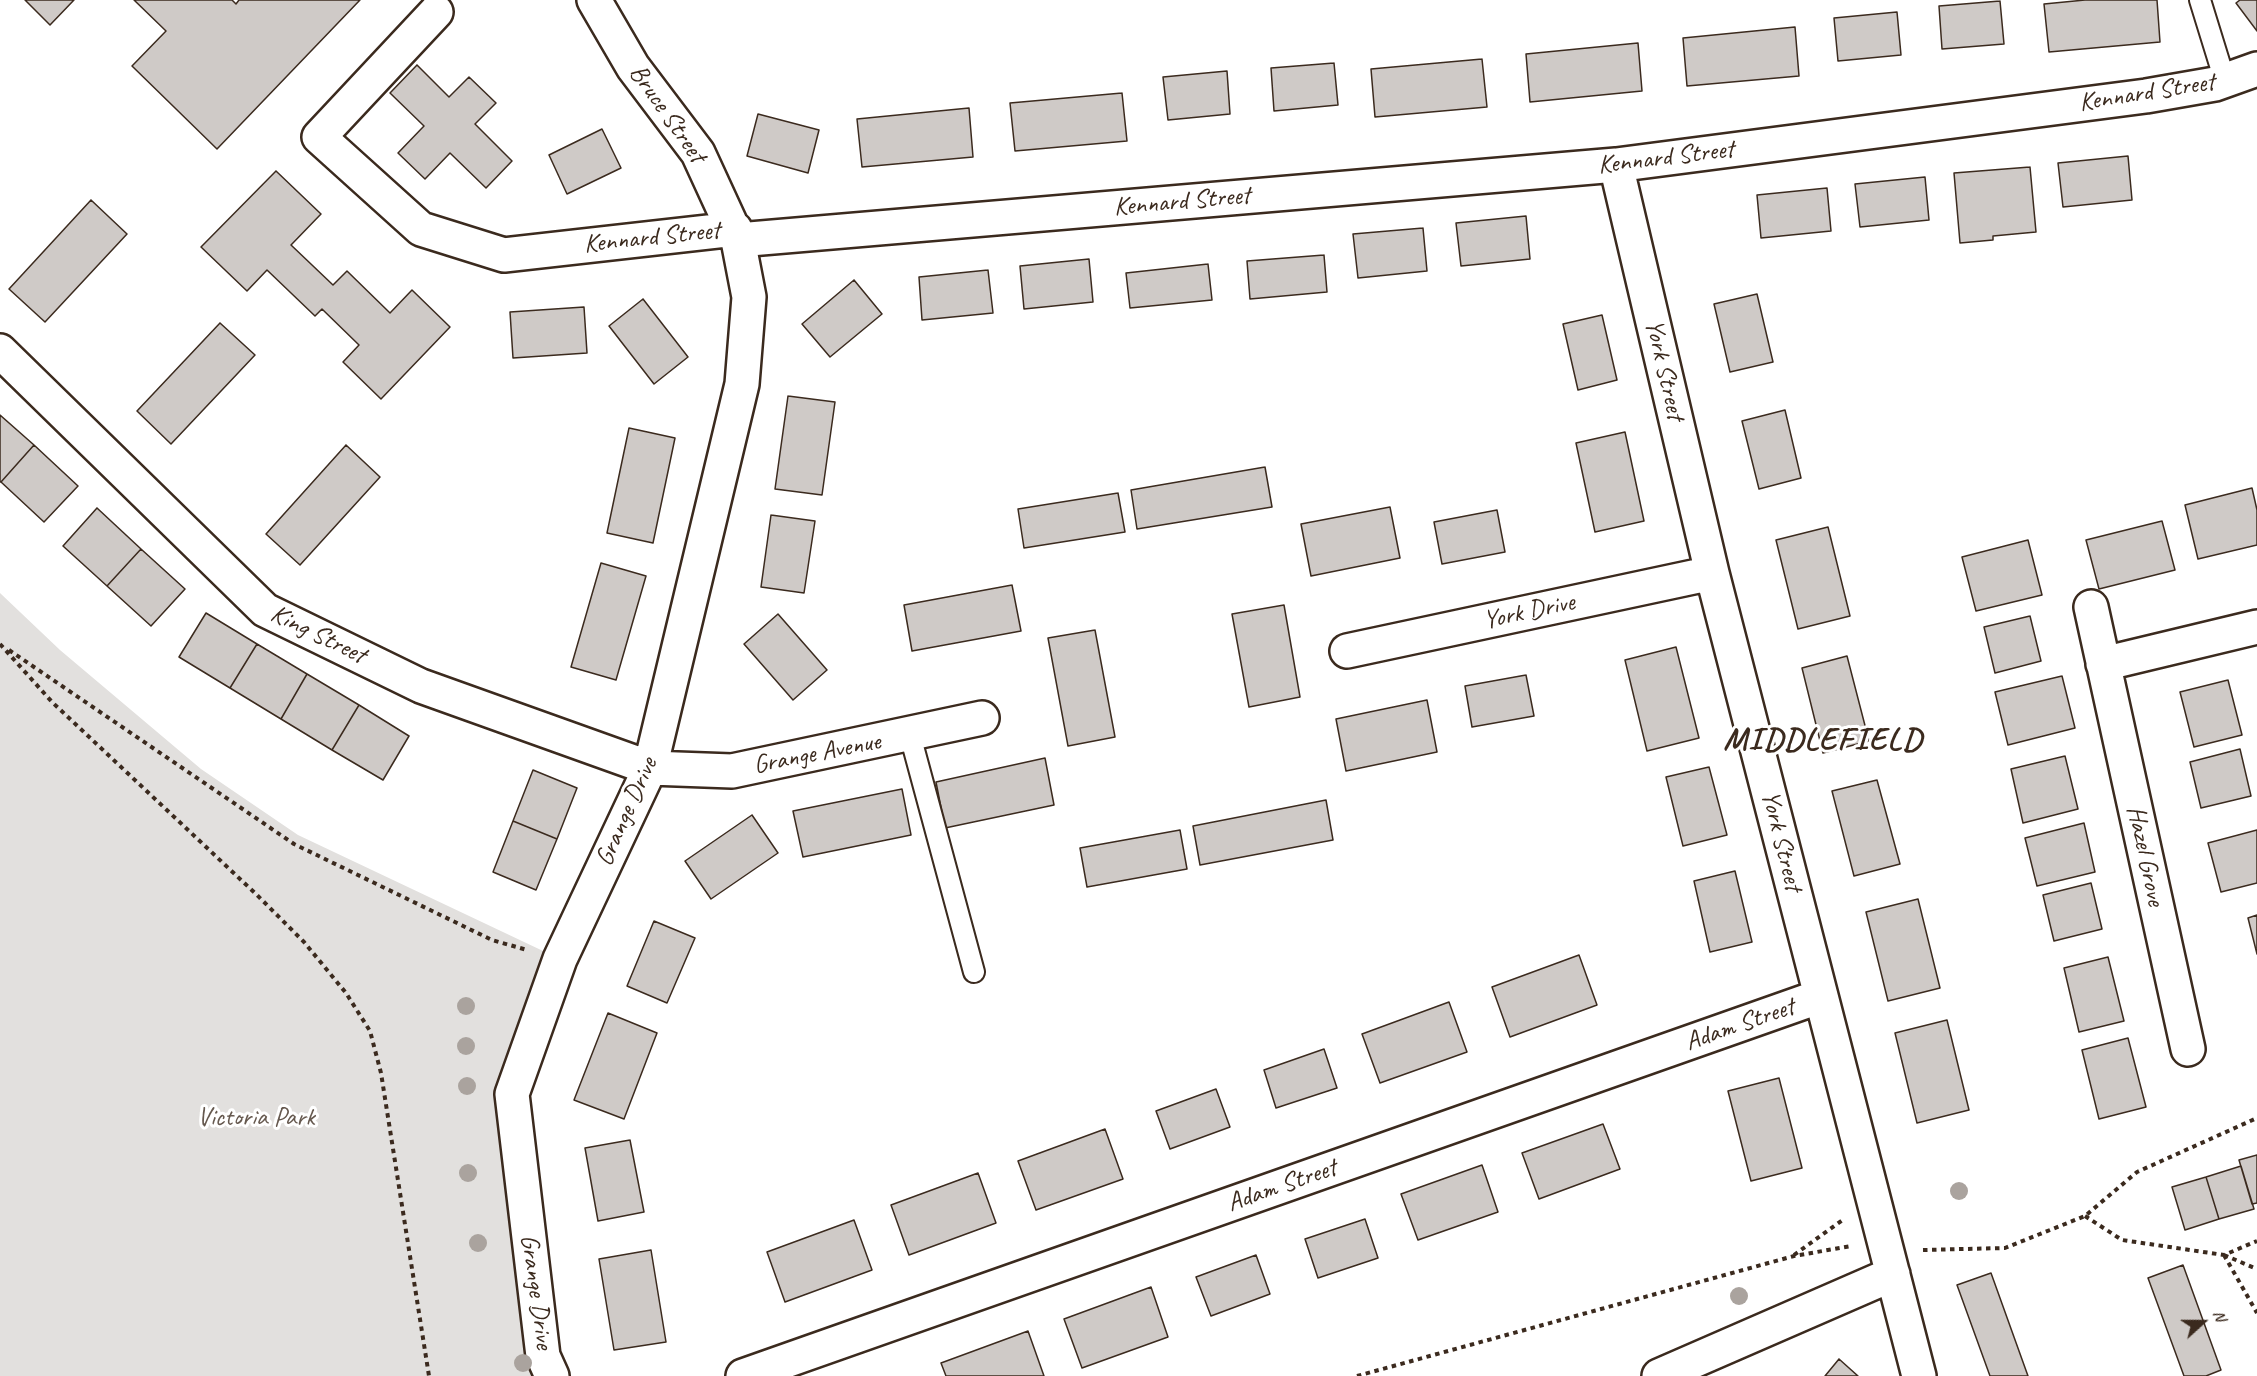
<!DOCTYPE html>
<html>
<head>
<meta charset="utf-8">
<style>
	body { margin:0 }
	#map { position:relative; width:2257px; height:1376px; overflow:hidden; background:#fff; font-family:Caveat,sans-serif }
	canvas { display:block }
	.north { position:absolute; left:2173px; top:1292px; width:60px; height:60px; -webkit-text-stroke:4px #fff; paint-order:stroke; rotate:69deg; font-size:16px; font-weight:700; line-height:24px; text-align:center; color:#3b2a1e }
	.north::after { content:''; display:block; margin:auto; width:21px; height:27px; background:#3b2a1e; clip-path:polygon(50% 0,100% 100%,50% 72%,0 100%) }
</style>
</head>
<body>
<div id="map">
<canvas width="2257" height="1376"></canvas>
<div class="north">N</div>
</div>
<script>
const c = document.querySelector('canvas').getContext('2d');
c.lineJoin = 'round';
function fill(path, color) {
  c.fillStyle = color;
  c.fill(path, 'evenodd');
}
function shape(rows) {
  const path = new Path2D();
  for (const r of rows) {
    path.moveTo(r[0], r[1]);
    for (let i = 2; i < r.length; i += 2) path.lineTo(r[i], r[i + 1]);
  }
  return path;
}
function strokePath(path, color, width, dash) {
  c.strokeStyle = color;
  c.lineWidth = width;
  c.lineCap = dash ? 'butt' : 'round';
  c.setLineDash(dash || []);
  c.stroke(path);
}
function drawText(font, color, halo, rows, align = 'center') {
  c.font = font + ' Caveat,sans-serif';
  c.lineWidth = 6;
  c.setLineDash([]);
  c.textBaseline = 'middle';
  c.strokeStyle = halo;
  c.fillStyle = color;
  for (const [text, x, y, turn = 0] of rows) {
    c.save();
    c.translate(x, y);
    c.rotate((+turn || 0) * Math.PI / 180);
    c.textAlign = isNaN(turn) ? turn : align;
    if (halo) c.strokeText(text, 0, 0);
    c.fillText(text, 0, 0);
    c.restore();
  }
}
const green = shape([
	[0,593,60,650,201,769,298,835,560,959,512,1094,552,1376,0,1376]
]);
const building = shape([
	[25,0,74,0,50,25,25,0],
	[134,0,232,0,236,4,239,0,360,0,217,149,132,66,166,31,134,0],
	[2085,0,2157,0,2160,42,2049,52,2044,4,2085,0],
	[2240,0,2257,0,2257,31,2236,3,2240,0],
	[2000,1,2004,44,1942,49,1939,6,2000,1],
	[1897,12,1901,55,1838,61,1834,18,1897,12],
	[1795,27,1799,76,1687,86,1683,38,1795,27],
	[1638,43,1642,91,1530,102,1526,54,1638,43],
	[1482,59,1487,107,1375,117,1371,69,1482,59],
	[1334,63,1338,105,1274,111,1271,68,1334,63],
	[417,65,449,97,469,77,496,103,475,124,512,161,486,188,450,153,425,179,398,153,424,126,390,93,417,65],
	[1227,71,1230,114,1168,120,1163,77,1227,71],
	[1122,93,1127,141,1015,151,1010,103,1122,93],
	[969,108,973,157,862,167,857,119,969,108],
	[758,114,819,130,808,173,747,156,758,114],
	[602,129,621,168,567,194,549,155,602,129],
	[2128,156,2132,200,2063,207,2058,163,2128,156],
	[2030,167,2036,232,1993,236,1993,240,1960,243,1954,173,2030,167],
	[276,171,321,214,291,245,333,285,347,271,390,313,412,290,450,327,381,399,343,362,359,345,322,309,315,316,267,270,247,291,201,247,276,171],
	[1925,177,1929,220,1860,227,1855,184,1925,177],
	[1827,188,1831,231,1761,238,1757,195,1827,188],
	[91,200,127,234,45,322,9,289,91,200],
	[1526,216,1530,259,1461,266,1456,223,1526,216],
	[1423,228,1427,271,1358,278,1353,234,1423,228],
	[1324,255,1327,292,1250,299,1247,261,1324,255],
	[1089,259,1093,302,1024,309,1020,266,1089,259],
	[1208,264,1212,300,1130,308,1126,273,1208,264],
	[988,270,993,313,922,320,919,277,988,270],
	[854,280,882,314,830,357,802,324,854,280],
	[1757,294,1773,362,1730,372,1714,304,1757,294],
	[643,299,688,357,654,384,609,326,643,299],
	[584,307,587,353,513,358,510,312,584,307],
	[1602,315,1617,380,1578,390,1563,324,1602,315],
	[220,323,255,355,171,444,137,411,220,323],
	[788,396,835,402,822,495,775,489,788,396],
	[1785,410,1801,478,1759,489,1742,421,1785,410],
	[0,415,34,445,1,482,0,482,0,415],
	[629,428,675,438,653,543,607,533,629,428],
	[1625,432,1644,521,1595,532,1576,443,1625,432],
	[34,445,78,486,44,522,1,482,34,445],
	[346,445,380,477,300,565,266,534,346,445],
	[1265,467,1272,507,1137,529,1131,490,1265,467],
	[2252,488,2257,510,2257,545,2198,559,2185,505,2252,488],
	[1118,493,1125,532,1024,548,1018,509,1118,493],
	[1390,507,1400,558,1311,576,1301,524,1390,507],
	[97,508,141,549,107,586,63,546,97,508],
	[1497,510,1505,552,1442,564,1434,522,1497,510],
	[771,515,815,521,804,593,761,587,771,515],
	[2162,521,2175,570,2099,589,2086,540,2162,521],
	[1828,527,1850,616,1798,629,1776,540,1828,527],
	[2028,540,2042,595,1976,611,1962,557,2028,540],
	[141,549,185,589,151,626,107,586,141,549],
	[601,563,646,576,616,680,571,667,601,563],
	[1012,585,1021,631,912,651,904,605,1012,585],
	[1284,605,1300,697,1249,707,1232,614,1284,605],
	[206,613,257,644,230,688,179,657,206,613],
	[778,614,827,670,793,700,744,644,778,614],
	[2030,616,2041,661,1995,673,1984,627,2030,616],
	[1095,630,1115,737,1068,746,1048,638,1095,630],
	[257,644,307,674,281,719,230,688,257,644],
	[1676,647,1699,738,1647,751,1625,660,1676,647],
	[1847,656,1869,741,1823,753,1802,668,1847,656],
	[307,674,359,705,332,750,281,719,307,674],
	[1526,675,1534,716,1472,727,1465,686,1526,675],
	[2062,676,2075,728,2008,745,1995,692,2062,676],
	[2228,680,2242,735,2194,747,2180,692,2228,680],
	[1427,700,1437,752,1346,771,1336,719,1427,700],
	[359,705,409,736,383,780,332,750,359,705],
	[2240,749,2251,796,2201,808,2190,762,2240,749],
	[2065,756,2078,809,2023,823,2011,769,2065,756],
	[1045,758,1054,805,945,828,936,782,1045,758],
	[1709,767,1727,835,1683,846,1666,777,1709,767],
	[533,770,577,788,557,839,513,821,533,770],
	[1877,780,1900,864,1854,876,1832,791,1877,780],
	[902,789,911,835,803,857,793,811,902,789],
	[1326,800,1333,840,1200,865,1193,826,1326,800],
	[752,815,778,853,711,899,685,861,752,815],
	[513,821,557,839,536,890,493,872,513,821],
	[2084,823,2095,872,2037,886,2025,838,2084,823],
	[1180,830,1187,869,1087,887,1080,848,1180,830],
	[2257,830,2257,883,2221,892,2208,843,2257,830],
	[1735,871,1752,942,1710,952,1694,881,1735,871],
	[2091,883,2102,929,2054,941,2043,895,2091,883],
	[1918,899,1940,988,1888,1001,1866,912,1918,899],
	[2257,915,2257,954,2248,918,2257,915],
	[654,921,695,938,667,1003,627,986,654,921],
	[1579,955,1597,1005,1510,1037,1492,987,1579,955],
	[2108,957,2124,1021,2079,1032,2064,968,2108,957],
	[1449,1002,1467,1052,1380,1083,1362,1034,1449,1002],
	[608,1013,657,1033,624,1119,574,1100,608,1013],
	[1947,1020,1969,1110,1917,1123,1895,1033,1947,1020],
	[2128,1038,2146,1107,2099,1119,2082,1050,2128,1038],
	[1324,1049,1337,1088,1276,1108,1264,1070,1324,1049],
	[1779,1078,1802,1168,1751,1181,1728,1091,1779,1078],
	[1216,1089,1230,1127,1170,1149,1156,1111,1216,1089],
	[1603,1124,1620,1169,1539,1199,1522,1153,1603,1124],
	[1105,1129,1123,1179,1036,1210,1018,1161,1105,1129],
	[630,1140,644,1212,598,1221,585,1148,630,1140],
	[2257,1155,2257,1203,2252,1204,2239,1160,2257,1155],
	[1482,1165,1498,1212,1418,1240,1401,1194,1482,1165],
	[2241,1166,2254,1209,2219,1219,2206,1177,2241,1166],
	[978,1173,996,1223,909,1255,891,1205,978,1173],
	[2206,1177,2219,1219,2185,1230,2172,1187,2206,1177],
	[1365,1219,1378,1258,1318,1278,1305,1239,1365,1219],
	[854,1220,872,1270,785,1302,767,1252,854,1220],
	[651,1250,666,1342,614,1350,599,1259,651,1250],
	[1256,1255,1270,1294,1211,1316,1196,1277,1256,1255],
	[2183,1265,2221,1370,2206,1376,2184,1376,2148,1278,2183,1265],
	[1991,1273,2028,1376,1990,1376,1957,1285,1991,1273],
	[1151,1287,1168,1337,1082,1368,1064,1319,1151,1287],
	[1028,1331,1044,1376,946,1376,941,1363,1028,1331],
	[1839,1359,1858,1376,1825,1376,1839,1359]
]);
const path = shape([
	[0,644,52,702,256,894,304,942,346,993,370,1031,381,1073,429,1376],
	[9,650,294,844,492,940,527,950],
	[2085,1216,2122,1240,2224,1255,2257,1241],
	[1923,1250,2005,1248,2085,1216,2137,1172,2257,1118],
	[1794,1255,1844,1219],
	[2224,1255,2257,1313],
	[2224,1255,2257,1269],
	[1357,1376,1794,1256,1851,1246]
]);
const lane = shape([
	[2200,0,2225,81],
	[910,735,974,972]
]);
const street = shape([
	[594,0,633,67,698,153,738,240,1616,165,2146,96,2215,84,2257,69],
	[436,12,319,137,421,229,504,255,735,229],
	[1616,165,1712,573,1919,1376],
	[0,351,265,610,421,686,650,768,732,771,982,718],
	[2091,607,2188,1049],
	[1347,651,1712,573],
	[2103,664,2257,627],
	[552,1376,543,1356,512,1094,560,959,650,768,742,384,749,297,738,240],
	[743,1376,1821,996],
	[1659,1376,1893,1274]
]);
const trees = [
	[466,1006],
	[466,1046],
	[467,1086],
	[468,1173],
	[1959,1191],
	[478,1243],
	[1739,1296],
	[523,1363]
];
const streetNames = [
	["Kennard Street",2147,93,-9],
	["Bruce Street",667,114,55],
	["Kennard Street",1666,158,-7],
	["Kennard Street",1182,202,-5],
	["Kennard Street",652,238,-6],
	["York Street",1664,370,77],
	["York Drive",1529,612,-12],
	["King Street",318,635,26],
	["Grange Avenue",817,754,-11],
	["Grange Drive",627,812,-66],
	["York Street",1781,841,76],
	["Hazel Grove",2145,856,78],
	["Adam Street",1740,1025,-19],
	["Adam Street",1282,1186,-19],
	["Grange Drive",536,1292,82]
];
const parkNames = [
	["Victoria Park",256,1118]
];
const districtNames = [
	["MIDDLEFIELD",1823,741]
];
fill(green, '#e2e0de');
fill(building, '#cfcac7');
strokePath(building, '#3b2a1e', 1.5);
strokePath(lane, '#3b2a1e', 24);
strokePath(street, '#3b2a1e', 38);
strokePath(path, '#3b2a1e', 4, [4.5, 4.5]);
strokePath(lane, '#fff', 20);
strokePath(street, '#fff', 33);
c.fillStyle = '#aaa39e';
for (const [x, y] of trees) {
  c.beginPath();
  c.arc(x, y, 9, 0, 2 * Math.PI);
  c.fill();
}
drawText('26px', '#3b2a1e', '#fff', streetNames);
drawText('26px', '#65584e', '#fff', parkNames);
c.letterSpacing = '1.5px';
drawText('bold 32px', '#3b2a1e', '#fff', districtNames);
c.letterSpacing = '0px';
</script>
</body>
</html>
